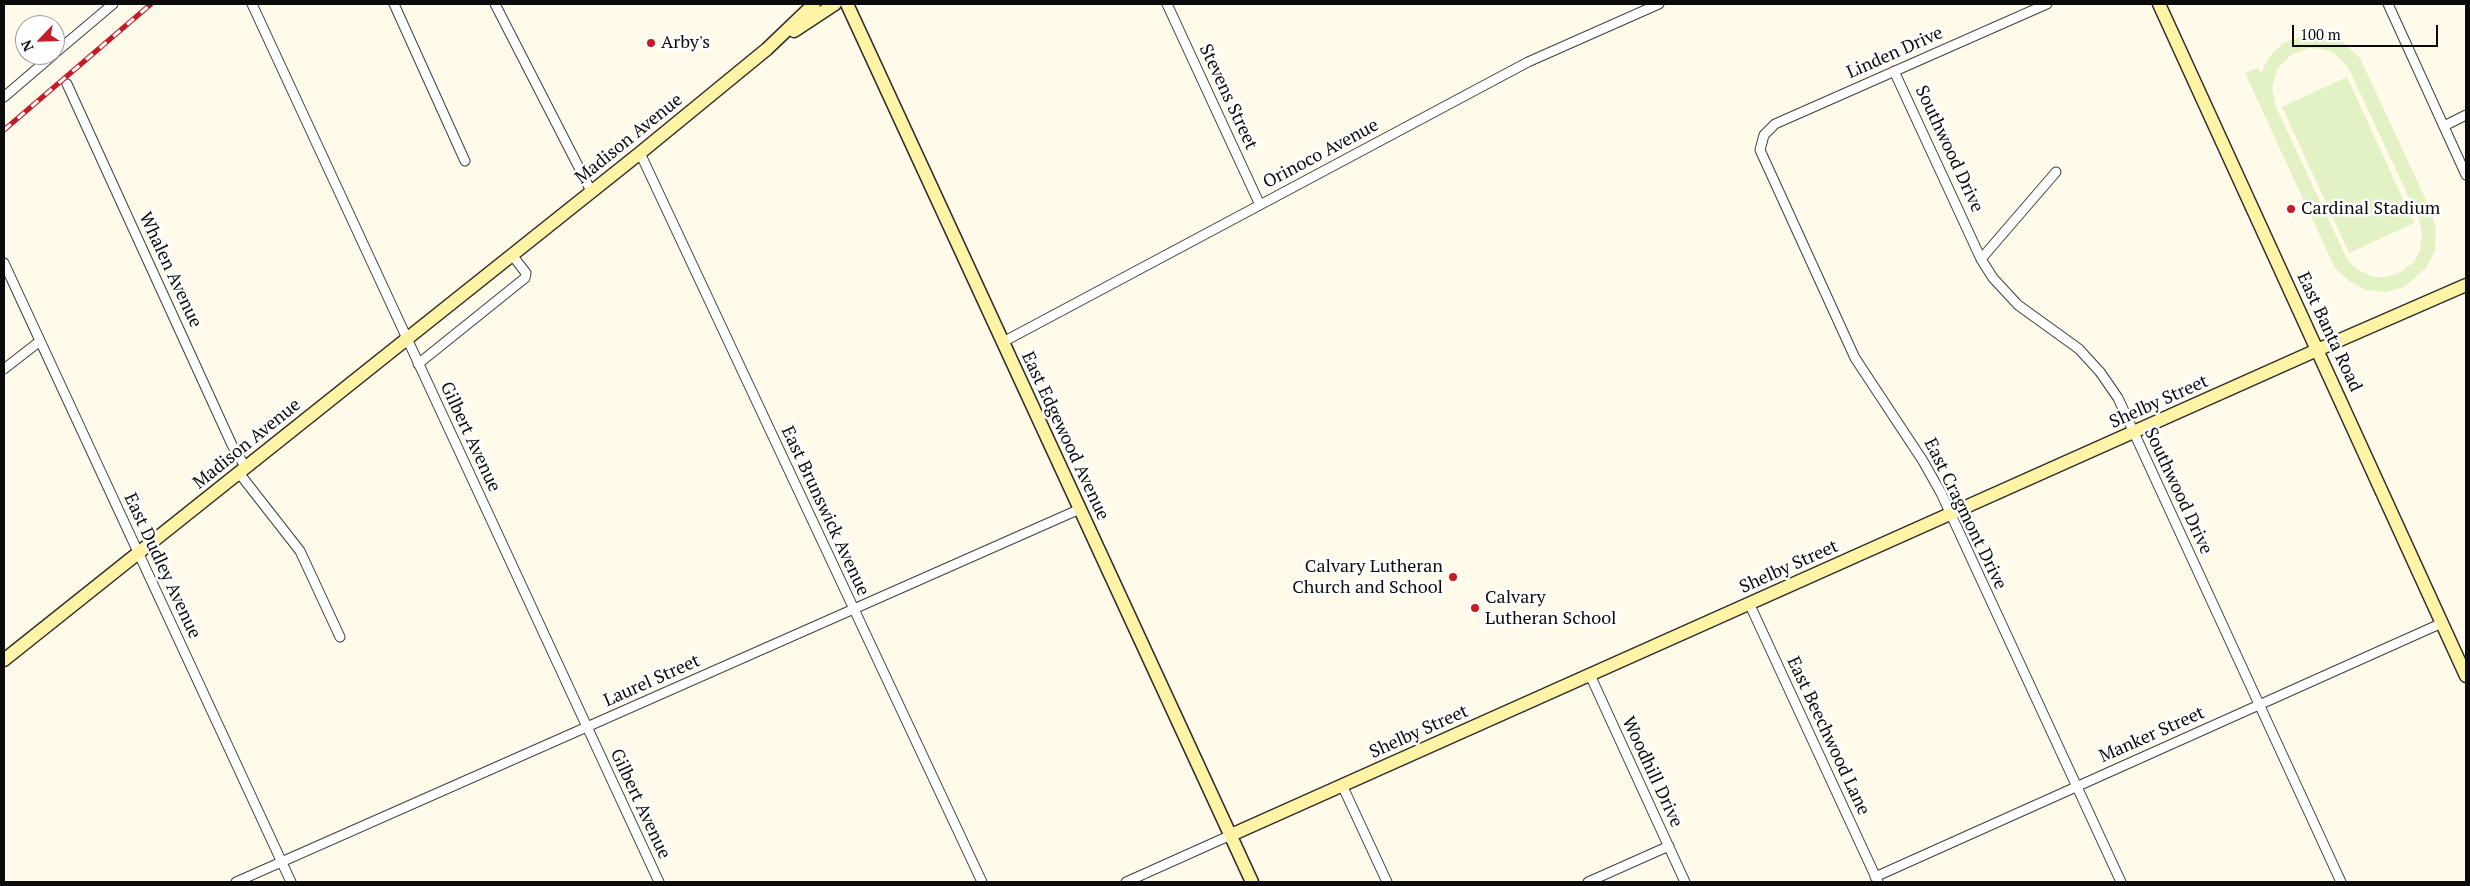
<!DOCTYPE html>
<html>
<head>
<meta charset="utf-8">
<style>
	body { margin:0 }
	#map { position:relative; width:2470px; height:886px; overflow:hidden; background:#fffaea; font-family:"PT Serif",serif }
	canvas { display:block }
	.frame { position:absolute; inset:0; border:5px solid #0b0b0b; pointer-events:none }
	.north { position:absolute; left:15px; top:15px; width:50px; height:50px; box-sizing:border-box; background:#fff; border:1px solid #9d9d9d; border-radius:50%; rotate:246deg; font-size:14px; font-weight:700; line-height:20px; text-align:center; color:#0b0b0b }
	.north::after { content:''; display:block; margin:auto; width:18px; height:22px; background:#c31c27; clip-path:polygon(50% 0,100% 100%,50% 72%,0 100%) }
	.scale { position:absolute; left:2292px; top:25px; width:146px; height:22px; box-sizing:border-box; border:2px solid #0b0b0b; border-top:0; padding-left:6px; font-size:15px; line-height:18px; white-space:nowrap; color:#0b0b0b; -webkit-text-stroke:4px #fff; paint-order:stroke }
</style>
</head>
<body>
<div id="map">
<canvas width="2470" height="886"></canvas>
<div class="frame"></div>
<div class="north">N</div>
<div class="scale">100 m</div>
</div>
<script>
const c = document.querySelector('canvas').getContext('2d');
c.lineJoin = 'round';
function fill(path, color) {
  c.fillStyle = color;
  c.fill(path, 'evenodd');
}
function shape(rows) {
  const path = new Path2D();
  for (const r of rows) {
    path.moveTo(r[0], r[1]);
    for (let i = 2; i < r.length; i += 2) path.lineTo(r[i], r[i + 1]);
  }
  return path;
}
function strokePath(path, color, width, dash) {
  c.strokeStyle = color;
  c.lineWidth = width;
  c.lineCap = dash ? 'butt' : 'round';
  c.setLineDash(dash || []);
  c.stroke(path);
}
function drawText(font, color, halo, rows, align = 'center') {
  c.font = font + ' "PT Serif",serif';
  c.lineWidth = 5;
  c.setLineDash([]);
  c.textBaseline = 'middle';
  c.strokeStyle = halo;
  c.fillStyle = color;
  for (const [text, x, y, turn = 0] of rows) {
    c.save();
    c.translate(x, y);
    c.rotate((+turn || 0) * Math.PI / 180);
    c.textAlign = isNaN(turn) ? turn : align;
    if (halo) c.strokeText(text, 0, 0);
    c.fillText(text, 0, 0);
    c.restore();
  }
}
const pitch = shape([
	[2310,34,2319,34,2338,39,2360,58,2432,213,2436,231,2435,251,2426,268,2404,287,2386,292,2366,290,2349,281,2335,268,2245,73,2258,68,2261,73,2269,57,2283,43],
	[2309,48,2322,49,2334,53,2348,67,2419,219,2422,232,2420,251,2414,262,2398,274,2386,277,2373,277,2355,268,2347,259,2276,107,2272,88,2277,69,2291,55],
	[2347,77,2414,223,2349,253,2282,107]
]);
const street = shape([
	[252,4,659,882],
	[394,4,465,161],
	[495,4,591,191],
	[1167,4,1260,205],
	[2047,4,1775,124,1764,135,1760,150,1855,358,1923,461,1941,493,2121,882],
	[2388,4,2466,175],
	[55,53,113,4],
	[1894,71,1981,259,1993,278,2018,305,2079,349,2100,372,2118,398,2341,882],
	[67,84,232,445,246,468],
	[4,97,53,55],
	[2444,126,2466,115],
	[640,153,982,882],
	[1981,259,2056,172],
	[4,263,291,882],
	[1003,342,1528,62,1659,4],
	[418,364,525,278,526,273,512,255],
	[4,369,40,341],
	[239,473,300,551,340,637],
	[1749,603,1878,882],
	[1590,675,1685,882],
	[1342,785,1387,882],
	[1875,877,2442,623],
	[236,882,1080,509],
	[1126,882,1231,835],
	[1588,882,1669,846]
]);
const secondary = shape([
	[847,4,1252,882],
	[2159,4,2466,676],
	[794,31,835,4],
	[4,660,640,153,767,49,814,4],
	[1231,835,2317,350,2466,285]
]);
const rail = shape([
	[4,130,151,4]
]);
const markers = [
	[651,43,5,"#c31c27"],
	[2291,209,5,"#c31c27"],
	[1453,577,5,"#c31c27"],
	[1475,608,5,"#c31c27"]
];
const poiNames = [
	["Arby's",661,43],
	["Cardinal Stadium",2301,209],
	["Calvary Lutheran",1443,567,"right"],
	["Church and School",1443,588,"right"],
	["Calvary",1485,598],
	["Lutheran School",1485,619]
];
const streetNames = [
	["Linden Drive",1895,53,-24],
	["Stevens Street",1228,97,65],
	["Madison Avenue",629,139,-39],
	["Southwood Drive",1949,149,65],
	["Orinoco Avenue",1321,154,-28],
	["Whalen Avenue",170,270,65],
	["East Banta Road",2329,332,65],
	["Shelby Street",2159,402,-24],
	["East Edgewood Avenue",1065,436,65],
	["Gilbert Avenue",470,437,65],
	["Madison Avenue",247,444,-39],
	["Southwood Drive",2178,491,65],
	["East Brunswick Avenue",825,511,65],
	["East Cragmont Drive",1965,514,64],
	["East Dudley Avenue",162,566,65],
	["Shelby Street",1789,567,-24],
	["Laurel Street",652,681,-24],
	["Shelby Street",1419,732,-24],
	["Manker Street",2152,735,-24],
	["East Beechwood Lane",1828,736,65],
	["Woodhill Drive",1652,772,65],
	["Gilbert Avenue",640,804,65]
];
fill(pitch, '#e3f2c4');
strokePath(street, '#3e3e3e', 11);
strokePath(secondary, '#2d2d2d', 15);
strokePath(street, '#fff', 9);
strokePath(secondary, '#fff3a5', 12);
strokePath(rail, '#c31c27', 5);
strokePath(rail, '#fff', 3, [9]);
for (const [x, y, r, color] of markers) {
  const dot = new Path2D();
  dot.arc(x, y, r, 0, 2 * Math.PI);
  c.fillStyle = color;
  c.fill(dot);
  strokePath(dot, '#fff', 2);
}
drawText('18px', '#0b0b0b', '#fff', poiNames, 'left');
drawText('18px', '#0b0b0b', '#fff', streetNames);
</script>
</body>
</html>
